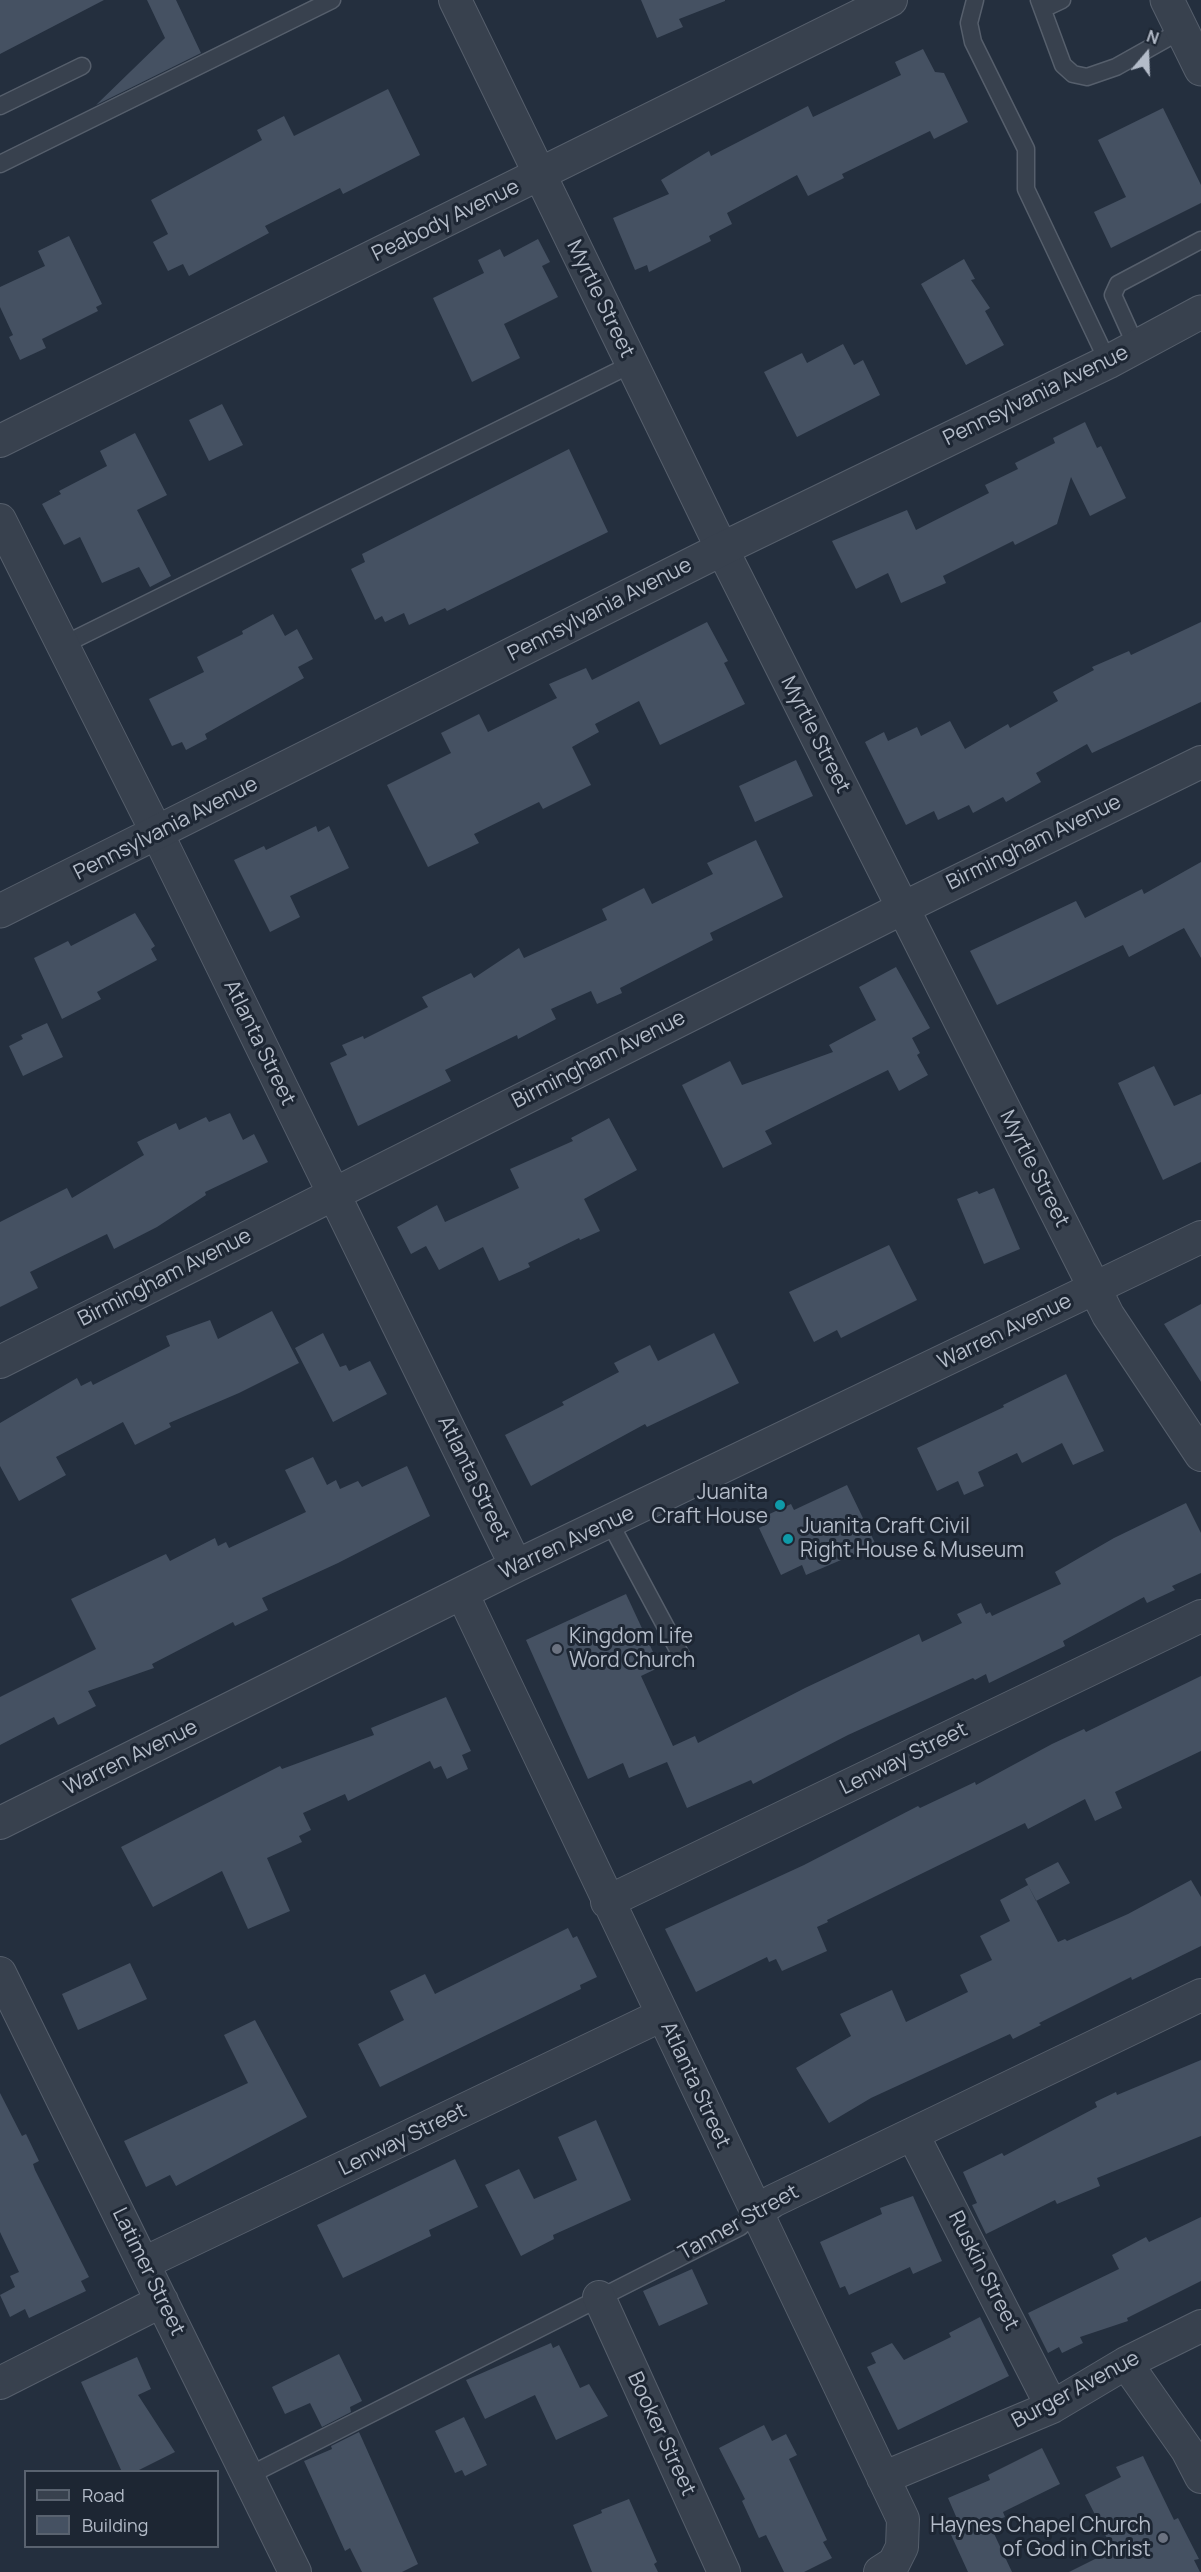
<!DOCTYPE html>
<html>
<head>
<meta charset="utf-8">
<style>
	body { margin:0 }
	#map { position:relative; width:1201px; height:2572px; overflow:hidden; background:#242f3e; font-family:Manrope,sans-serif }
	canvas { display:block }
	.legend { position:absolute; left:24px; top:2470px; width:195px; height:78px; box-sizing:border-box; background:#1d2633; border:2px solid #59626f; margin:0; padding:8px 10px; list-style:none; font-size:18px; color:#b4bcc9 }
	.legend li { display:flex; align-items:center; gap:12px; height:30px }
	.legend b { width:30px; border:2px solid #59626f }
	.north { position:absolute; left:1117px; top:24px; width:60px; height:60px; -webkit-text-stroke:4px #1d2633; paint-order:stroke; rotate:19deg; font-size:16px; font-weight:700; line-height:24px; text-align:center; color:#b4bcc9 }
	.north::after { content:''; display:block; margin:auto; width:21px; height:27px; background:#b4bcc9; clip-path:polygon(50% 0,100% 100%,50% 72%,0 100%) }
</style>
</head>
<body>
<div id="map">
<canvas width="1201" height="2572"></canvas>
<ul class="legend">
<li><b style="height:8px;background:#38414e"></b>Road</li>
<li><b style="height:16px;background:#455162"></b>Building</li>
</ul>
<div class="north">N</div>
</div>
<script>
const c = document.querySelector('canvas').getContext('2d');
c.lineJoin = 'round';
function fill(path, color) {
  c.fillStyle = color;
  c.fill(path, 'evenodd');
}
function shape(rows) {
  const path = new Path2D();
  for (const r of rows) {
    path.moveTo(r[0], r[1]);
    for (let i = 2; i < r.length; i += 2) path.lineTo(r[i], r[i + 1]);
  }
  return path;
}
function strokePath(path, color, width, dash) {
  c.strokeStyle = color;
  c.lineWidth = width;
  c.lineCap = dash ? 'butt' : 'round';
  c.setLineDash(dash || []);
  c.stroke(path);
}
function drawText(font, color, halo, rows, align = 'center') {
  c.font = font + ' Manrope,sans-serif';
  c.lineWidth = 6;
  c.setLineDash([]);
  c.textBaseline = 'middle';
  c.strokeStyle = halo;
  c.fillStyle = color;
  for (const [text, x, y, turn = 0] of rows) {
    c.save();
    c.translate(x, y);
    c.rotate((+turn || 0) * Math.PI / 180);
    c.textAlign = isNaN(turn) ? turn : align;
    if (halo) c.strokeText(text, 0, 0);
    c.fillText(text, 0, 0);
    c.restore();
  }
}
const building = shape([
	[0,0,104,0,0,54],
	[147,0,176,0,201,53,96,105,165,38],
	[641,0,725,0,725,1,679,19,683,27,657,38],
	[923,49,935,72,944,73,968,122,934,139,930,131,842,174,844,178,808,196,797,175,727,213,732,224,709,236,711,241,649,272,647,265,635,270,613,218,669,194,661,180,709,151,711,156,808,106,813,117,901,75,895,62],
	[388,89,420,155,343,194,340,188,265,226,269,233,189,276,183,264,168,271,153,242,168,234,151,200,262,140,257,130,284,116,294,136],
	[1163,108,1201,185,1201,203,1111,248,1094,212,1126,197,1098,140],
	[69,236,102,304,96,307,98,311,42,339,46,348,20,360,9,337,13,335,0,307,0,287,45,266,38,251],
	[538,239,550,262,542,266,558,297,504,324,520,358,472,382,433,298,484,273,478,260,500,249,504,257],
	[964,259,975,279,971,280,990,308,985,311,1004,345,966,365,921,284],
	[843,344,854,365,863,360,880,395,797,437,764,372,802,353,807,363],
	[222,404,243,445,209,461,189,420],
	[1085,422,1097,448,1101,446,1126,498,1090,516,1071,477,1057,524,1015,545,1013,541,943,576,946,583,901,603,888,573,856,589,832,541,907,510,916,530,989,493,985,485,1018,469,1015,463,1055,443,1053,438],
	[135,433,167,495,137,510,171,576,150,587,139,567,102,583,80,537,64,545,42,504,61,494,59,491,107,466,100,451],
	[569,449,608,532,447,611,445,608,409,625,404,613,385,622,382,616,375,620,351,569,365,562,362,554],
	[273,614,285,636,297,629,313,659,298,667,304,678,205,734,207,739,186,750,182,742,172,746,149,699,204,672,197,657,243,634,242,631],
	[707,622,728,661,724,663,745,704,660,745,639,701,595,724,599,732,572,747,591,785,543,809,539,802,474,834,479,843,428,867,387,785,451,753,441,733,479,714,488,732,557,698,549,684,586,668,592,680],
	[1201,622,1201,702,1092,753,1087,744,1036,773,1041,782,1006,802,1003,797,973,813,969,805,938,820,934,811,906,825,865,742,884,732,888,741,917,727,921,736,950,721,965,749,1008,724,1010,728,1058,701,1053,692,1094,670,1092,667,1129,651,1131,655],
	[796,760,813,796,755,822,739,786],
	[316,826,318,832,329,826,349,868,290,896,300,917,270,932,234,860,264,846,266,850],
	[756,840,783,897,710,933,713,940,620,988,622,993,597,1004,591,991,551,1009,556,1019,518,1039,517,1035,445,1070,451,1081,358,1126,330,1063,347,1055,342,1045,363,1036,364,1039,428,1007,422,997,471,973,474,978,519,948,524,958,607,920,602,909,644,888,652,904,713,874,707,863],
	[1201,862,1201,958,1184,928,1129,957,1123,945,997,1005,970,951,1076,901,1085,918,1142,889,1144,894],
	[135,913,155,946,151,949,157,960,97,992,101,999,62,1019,34,958,68,941,71,946],
	[896,967,930,1028,912,1038,920,1053,917,1055,928,1075,899,1091,888,1070,765,1131,772,1144,723,1168,682,1085,730,1061,742,1085,833,1052,829,1045,876,1020,859,987],
	[47,1023,63,1057,23,1076,9,1046,23,1039,21,1035],
	[1154,1066,1174,1106,1201,1094,1201,1162,1163,1180,1118,1083],
	[230,1113,243,1140,254,1134,268,1162,205,1192,206,1195,157,1227,114,1249,107,1234,30,1272,38,1288,0,1307,0,1222,67,1188,72,1198,144,1155,137,1142,176,1123,179,1130,206,1117,209,1122],
	[609,1118,637,1170,584,1199,600,1231,580,1240,579,1238,528,1263,530,1267,499,1281,483,1247,439,1270,426,1246,411,1254,397,1227,437,1205,445,1222,519,1188,510,1169,573,1141,571,1138],
	[994,1188,1020,1249,984,1264,957,1199,977,1191,979,1194],
	[889,1245,917,1300,841,1338,837,1330,814,1342,789,1292],
	[1201,1304,1201,1382,1164,1324],
	[272,1311,299,1363,239,1393,169,1423,171,1427,135,1445,123,1422,56,1457,66,1475,19,1501,0,1466,0,1423,77,1378,81,1386,91,1381,93,1385,170,1346,166,1336,210,1320,218,1339],
	[323,1333,340,1367,346,1365,349,1371,370,1361,387,1394,333,1422,295,1348],
	[714,1333,739,1383,647,1427,645,1424,531,1486,505,1435,564,1405,562,1402,619,1372,614,1363,650,1345,658,1361],
	[1066,1374,1104,1451,1073,1465,1062,1443,1022,1463,1017,1453,978,1472,984,1486,964,1495,958,1481,937,1491,917,1448,1004,1407,1003,1405],
	[313,1457,327,1485,336,1480,340,1489,358,1481,362,1487,407,1466,430,1516,338,1563,262,1598,268,1610,235,1626,233,1622,152,1664,154,1668,88,1691,96,1706,58,1725,54,1717,0,1745,0,1697,96,1649,71,1599,166,1554,170,1561,215,1538,218,1546,226,1542,229,1548,306,1512,285,1470],
	[847,1485,876,1545,806,1575,802,1565,781,1575,759,1528,767,1524,763,1517,791,1504,794,1510],
	[1186,1503,1201,1533,1201,1573,1172,1586,1175,1590,1147,1603,1144,1597,1063,1641,1065,1646,989,1683,986,1674,975,1680,973,1678,848,1735,753,1784,751,1780,687,1808,667,1762,629,1778,623,1763,588,1779,526,1640,626,1594,660,1667,641,1676,673,1746,695,1736,698,1743,805,1688,919,1634,922,1642,962,1623,957,1614,981,1603,986,1614,990,1612,992,1616,1061,1584,1055,1572,1114,1538],
	[1201,1676,1201,1751,1115,1792,1122,1808,1095,1821,1085,1799,1028,1829,1025,1823,827,1920,828,1922,817,1927,827,1951,782,1971,776,1959,769,1962,767,1957,696,1992,665,1929,804,1865,918,1806,920,1808,975,1782,976,1785,1052,1744,1084,1729,1086,1732],
	[446,1697,471,1751,462,1755,468,1769,447,1779,441,1766,434,1769,430,1761,348,1801,345,1794,303,1813,311,1830,299,1836,302,1842,267,1858,290,1911,248,1929,222,1871,153,1907,121,1847,280,1766,282,1769,374,1735,371,1728],
	[1058,1862,1070,1883,1036,1901,1025,1879],
	[1191,1880,1201,1897,1201,1946,1132,1980,1131,1977,1039,2023,1041,2025,1013,2039,1010,2034,871,2098,829,2123,796,2068,851,2036,840,2014,892,1990,906,2022,968,1992,960,1975,992,1960,980,1936,1010,1921,1000,1900,1028,1885,1058,1942,1065,1939,1067,1941,1128,1914],
	[568,1928,573,1938,577,1936,597,1977,580,1985,581,1989,380,2087,358,2044,404,2020,390,1991,425,1974,435,1994],
	[130,1963,147,1999,78,2030,62,1994],
	[255,2020,307,2117,176,2186,170,2175,146,2187,124,2141,248,2083,224,2035],
	[1201,2060,1201,2136,1097,2178,1100,2186,1057,2204,1055,2200,986,2234,972,2205,977,2203,963,2172,1002,2153,1004,2156,1097,2107,1095,2102,1116,2092,1117,2095],
	[0,2093,22,2136,26,2134,39,2161,33,2164,35,2170,89,2277,81,2281,86,2291,29,2318,25,2309,10,2317,0,2295,15,2287,10,2276,19,2272,0,2232],
	[596,2120,631,2200,553,2235,554,2239,521,2256,485,2185,519,2169,534,2199,577,2180,558,2137],
	[455,2159,478,2207,429,2230,431,2236,343,2278,317,2225],
	[913,2196,942,2261,913,2274,910,2267,849,2295,845,2286,840,2288,820,2242,882,2214,880,2208],
	[1201,2217,1201,2281,1127,2318,1128,2321,1080,2337,1083,2343,1062,2353,1059,2347,1048,2353,1028,2313,1119,2269,1112,2255,1146,2237,1149,2242],
	[692,2269,708,2304,659,2326,643,2291],
	[980,2317,1009,2376,898,2430,867,2367,876,2363,871,2353,892,2343,904,2360,951,2337,949,2333],
	[551,2343,553,2348,559,2345,580,2388,589,2384,608,2416,556,2440,535,2395,485,2419,466,2380],
	[339,2354,362,2401,350,2407,351,2412,322,2427,310,2403,285,2414,272,2387],
	[137,2357,151,2389,138,2395,175,2452,135,2472,122,2472,81,2382],
	[464,2417,487,2465,465,2476,462,2470,455,2473,435,2431],
	[764,2425,772,2441,786,2434,797,2455,789,2459,827,2540,823,2542,832,2558,804,2572,784,2572,766,2535,759,2538,742,2501,745,2499,719,2448],
	[359,2432,418,2564,402,2572,362,2572,350,2548,345,2551,304,2461,332,2449,331,2446],
	[1042,2448,1060,2484,1003,2512,1005,2517,989,2523,1012,2572,968,2572,947,2526,958,2521,948,2498,990,2480,988,2475],
	[1143,2456,1174,2520,1178,2518,1199,2559,1194,2560,1200,2572,1069,2572,1113,2550,1085,2495,1121,2477,1116,2467],
	[629,2499,657,2562,654,2564,658,2572,592,2572,573,2525,602,2513,601,2510]
]);
const service = shape([
	[975,0,969,23,973,42,1026,149,1026,189,1108,362],
	[1039,0,1063,65,1073,74,1087,77,1116,67,1182,30],
	[1043,9,1062,0],
	[0,106,82,66],
	[0,164,332,0],
	[1136,346,1113,295,1118,284,1201,240],
	[63,645,632,364],
	[610,1523,683,1659],
	[248,2476,740,2227,756,2213]
]);
const minor = shape([
	[455,0,722,549,1095,1289,1108,1315,1201,1455],
	[0,441,891,0],
	[0,520,157,833,516,1566],
	[0,1362,903,908,1201,762],
	[462,1593,903,2519,902,2547,894,2563,880,2572],
	[0,1823,516,1566,1201,1237],
	[607,1902,1201,1616],
	[0,1973,295,2572],
	[913,2135,1052,2407],
	[756,2213,773,2201,1201,1995],
	[144,2263,662,2015],
	[599,2297,724,2572],
	[1126,2363,1187,2450,1201,2477],
	[0,2383,162,2301],
	[883,2478,1052,2407,1126,2363,1201,2326]
]);
const tertiary = shape([
	[1167,0,1201,69],
	[0,911,722,549,1108,362,1201,312]
]);
const markers = [
	[780,1505,6,"#0f9aa8"],
	[788,1539,6,"#0f9aa8"],
	[557,1649,6,"#6b7280"],
	[1163,2538,6,"#6b7280"]
];
const streetNames = [
	["Peabody Avenue",446,221,-26],
	["Myrtle Street",600,299,64],
	["Pennsylvania Avenue",1036,396,-26],
	["Pennsylvania Avenue",600,610,-27],
	["Myrtle Street",815,735,63],
	["Pennsylvania Avenue",166,829,-27],
	["Birmingham Avenue",1034,843,-26],
	["Atlanta Street",259,1043,64],
	["Birmingham Avenue",599,1060,-27],
	["Myrtle Street",1034,1169,63],
	["Birmingham Avenue",165,1278,-27],
	["Warren Avenue",1005,1332,-26],
	["Atlanta Street",473,1479,64],
	["Warren Avenue",567,1543,-25],
	["Warren Avenue",131,1758,-26],
	["Lenway Street",904,1759,-26],
	["Atlanta Street",695,2085,65],
	["Lenway Street",403,2140,-26],
	["Tanner Street",739,2223,-29],
	["Ruskin Street",983,2271,63],
	["Latimer Street",148,2272,64],
	["Burger Avenue",1076,2390,-28],
	["Booker Street",661,2434,65]
];
const poiNames = [
	["Juanita",768,1493],
	["Craft House",768,1517],
	["Juanita Craft Civil",800,1527,"left"],
	["Right House & Museum",800,1551,"left"],
	["Kingdom Life",569,1637,"left"],
	["Word Church",569,1661,"left"],
	["Haynes Chapel Church",1151,2526],
	["of God in Christ",1151,2550]
];
fill(building, '#455162');
strokePath(service, '#565f6c', 19);
strokePath(minor, '#565f6c', 34);
strokePath(tertiary, '#565f6c', 35);
strokePath(service, '#38414e', 16);
strokePath(minor, '#38414e', 32);
strokePath(tertiary, '#38414e', 33);
for (const [x, y, r, color] of markers) {
  const dot = new Path2D();
  dot.arc(x, y, r, 0, 2 * Math.PI);
  c.fillStyle = color;
  c.fill(dot);
  strokePath(dot, '#1d2633', 2);
}
drawText('21px', '#b4bcc9', '#1d2633', streetNames);
drawText('21px', '#b4bcc9', '#1d2633', poiNames, 'right');
</script>
</body>
</html>
